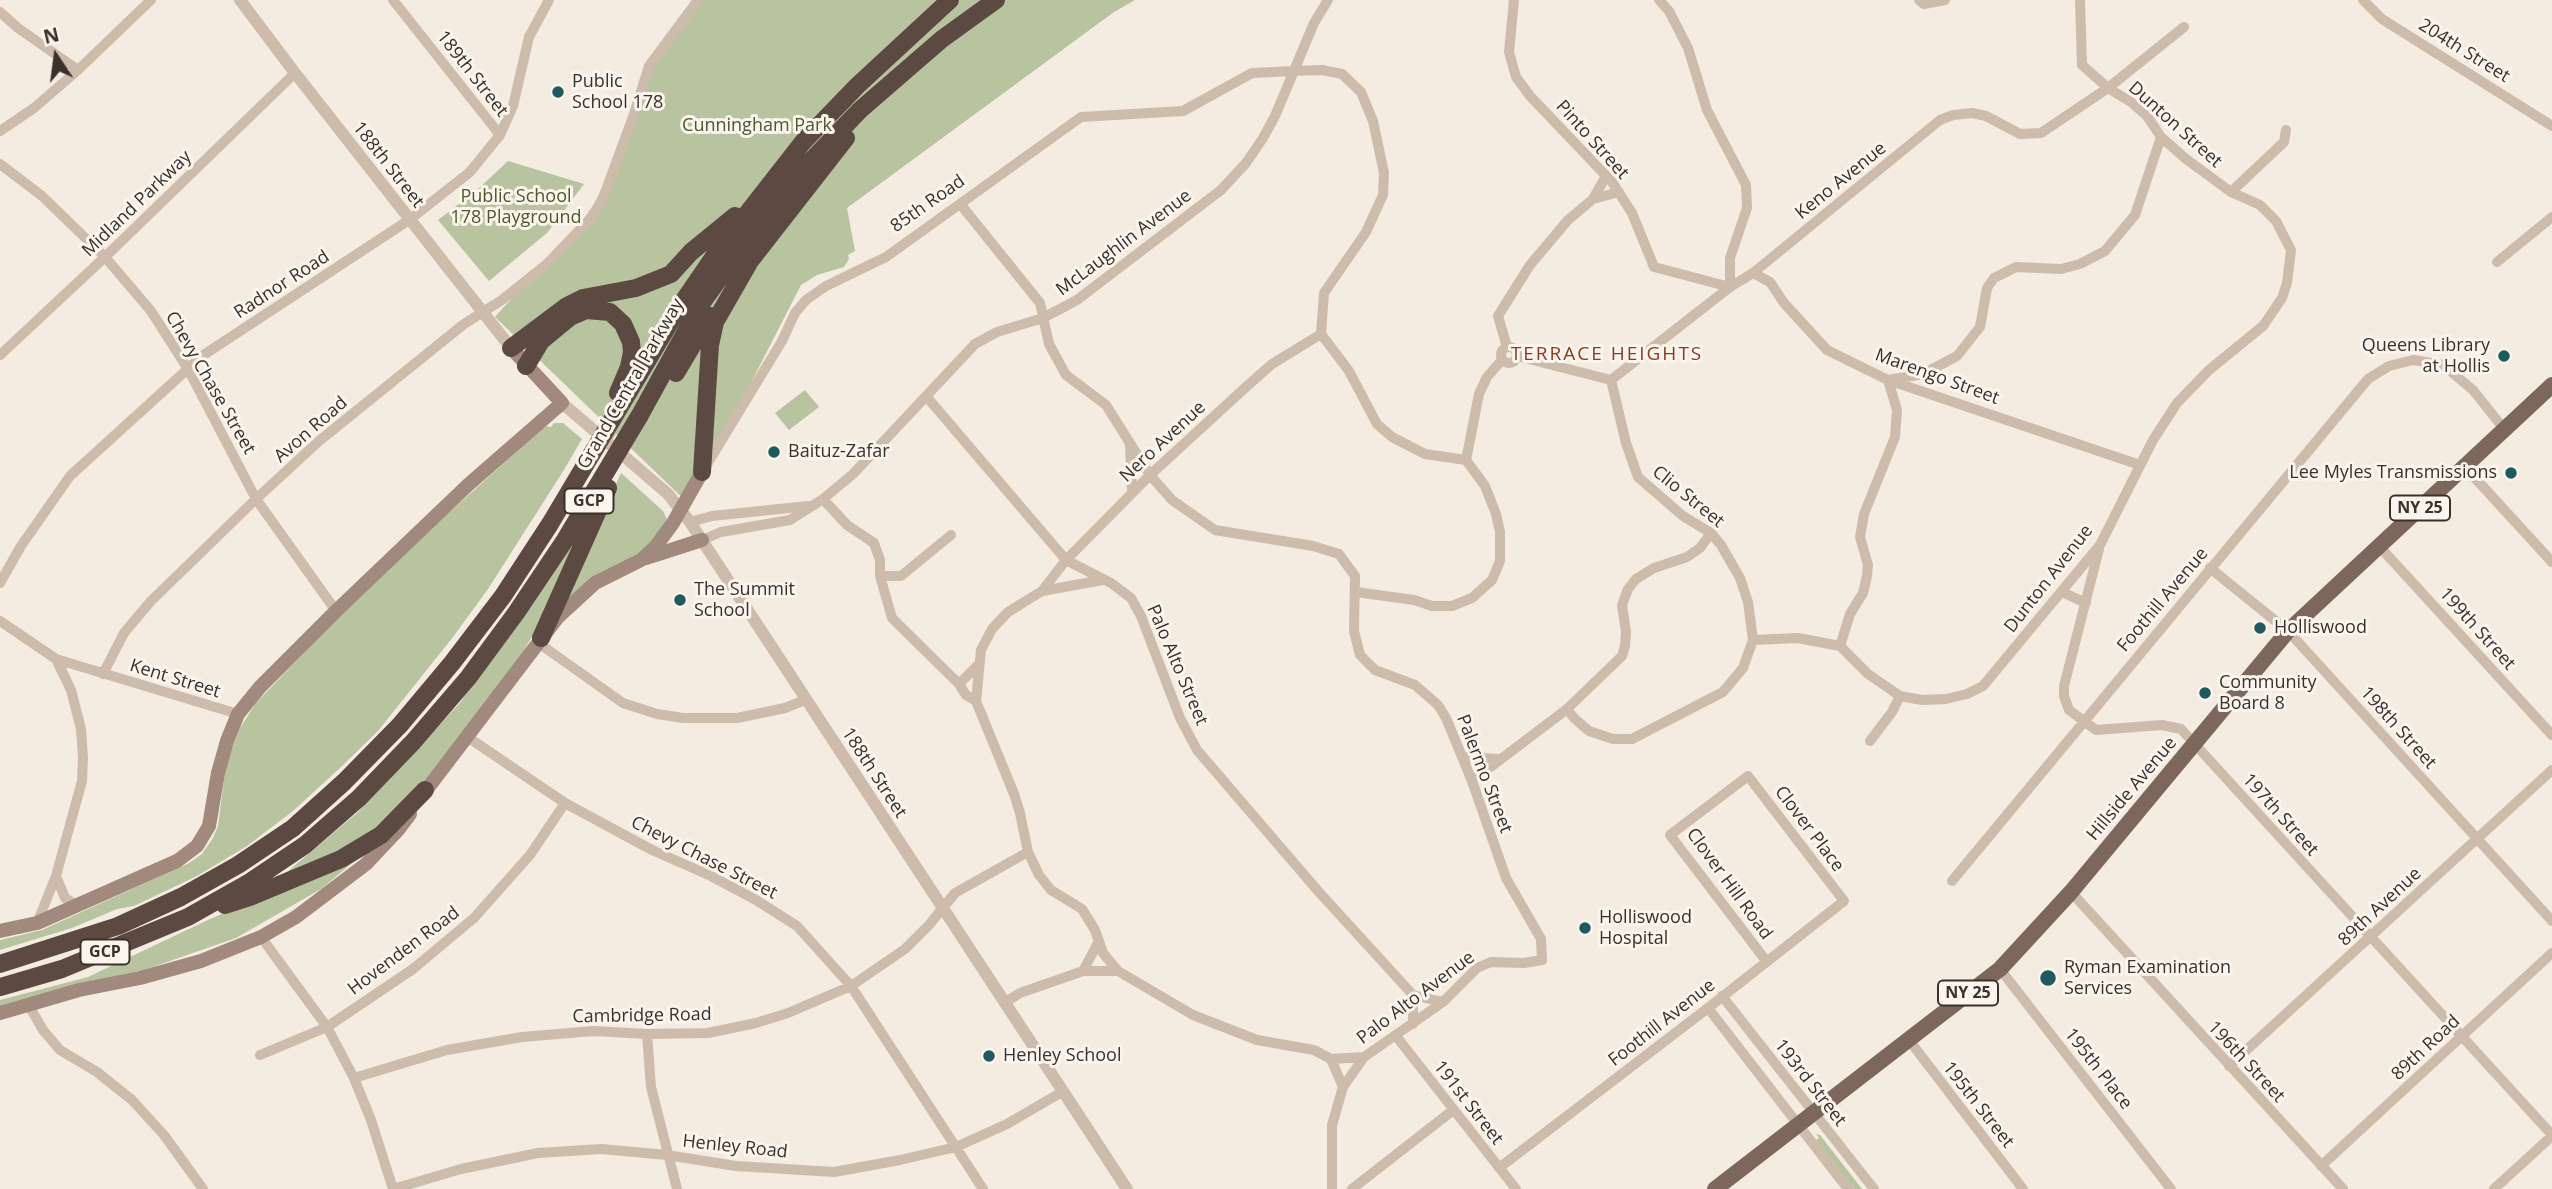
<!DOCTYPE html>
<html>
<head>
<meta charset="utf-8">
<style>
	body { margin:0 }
	#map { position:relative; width:2552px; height:1189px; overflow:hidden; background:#f4ebe1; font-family:"Open Sans",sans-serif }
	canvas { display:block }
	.north { position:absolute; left:21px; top:21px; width:70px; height:70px; -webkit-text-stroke:5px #fbf5ee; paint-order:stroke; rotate:347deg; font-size:19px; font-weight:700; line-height:28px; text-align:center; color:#3b302b }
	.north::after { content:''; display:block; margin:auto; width:24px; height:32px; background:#3b302b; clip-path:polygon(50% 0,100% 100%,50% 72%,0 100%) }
</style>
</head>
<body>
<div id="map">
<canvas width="2552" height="1189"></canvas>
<div class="north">N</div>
</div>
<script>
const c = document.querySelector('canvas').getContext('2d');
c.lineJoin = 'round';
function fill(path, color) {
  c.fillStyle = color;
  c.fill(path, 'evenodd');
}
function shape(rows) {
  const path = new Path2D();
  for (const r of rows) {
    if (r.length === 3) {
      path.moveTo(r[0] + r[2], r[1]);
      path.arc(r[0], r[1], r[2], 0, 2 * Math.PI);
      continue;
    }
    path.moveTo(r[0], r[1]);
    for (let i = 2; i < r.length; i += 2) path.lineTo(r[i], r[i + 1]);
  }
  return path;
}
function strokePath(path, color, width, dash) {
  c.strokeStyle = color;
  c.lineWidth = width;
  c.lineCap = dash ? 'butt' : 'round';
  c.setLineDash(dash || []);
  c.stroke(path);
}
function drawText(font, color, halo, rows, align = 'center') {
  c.font = font + ' "Open Sans",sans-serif';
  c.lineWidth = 6;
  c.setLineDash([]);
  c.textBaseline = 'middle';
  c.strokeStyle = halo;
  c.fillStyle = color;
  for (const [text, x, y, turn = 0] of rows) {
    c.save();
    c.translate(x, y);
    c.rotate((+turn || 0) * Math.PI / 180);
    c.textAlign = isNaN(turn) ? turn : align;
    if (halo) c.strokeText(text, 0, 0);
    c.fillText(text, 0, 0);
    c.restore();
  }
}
const green = shape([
	[700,0,1135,0,1114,12,847,208,855,251,848,255,849,259,844,267,817,275,801,285,689,504,616,434,582,484,613,431,495,317,590,212,616,160,650,62],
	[508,161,584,184,547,233,489,281,438,220,478,189],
	[805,390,819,407,789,430,775,413],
	[554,423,563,423,582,439,562,473,488,589,453,637,378,731,340,768,293,811,247,846,197,876,134,906,117,909,72,928,0,950,0,940,42,930,189,863,202,854,213,838,218,826,226,764,240,728,256,703,369,585,545,426,551,427],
	[621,473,663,511,669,523,654,545,570,598,564,596],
	[604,487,542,621,522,653,419,794,373,836,281,877,357,813,459,704,533,603],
	[363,854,321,889,236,938,144,970,67,987,0,1009,0,1000,88,977,210,919],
	[1816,1134,1820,1135,1862,1189,1854,1189,1816,1140,1819,1138]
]);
const minor = shape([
	[393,0,500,135],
	[1514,0,1509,52,1516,77,1530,96,1612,182,1632,213,1654,267,1730,287,1730,258,1747,208,1746,185,1707,110,1688,48,1669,11,1659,0],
	[1919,0,1924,4,1945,0],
	[2363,0,2382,19,2552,126],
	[0,12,18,28,78,70],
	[0,131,34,108,78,70,151,0],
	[0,164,42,196,105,257,151,311,188,369,256,499,336,611],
	[2231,192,2284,142,2286,130],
	[1593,199,1619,192],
	[961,205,1040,303,1049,344,1066,375,1106,405,1150,475,1172,500,1215,530,1313,546,1339,554,1355,576,1354,631,1360,655,1375,670,1415,685,1438,705,1446,718,1472,781,1506,878,1541,939,1542,960,1524,963,1491,962,1477,968,1443,1002,1364,1057,1343,1087,1332,1125,1332,1189],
	[2497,262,2552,217],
	[1753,273,1770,282,1784,303,1827,350,1888,380,2140,465],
	[1509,355,8],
	[1507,347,1498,316,1530,265,1568,220,1593,199,1606,176],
	[0,355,105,257,295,73],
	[1517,356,1611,380,1730,287,1753,273,1940,120,1953,115,1972,113,1986,116,2020,134,2041,133,2108,88,2184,27],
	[926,396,1066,560,1111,583,1131,598,1141,616,1180,718,1197,750,1318,891,1413,995,1443,1002],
	[1130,444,1132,493],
	[1466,460,1479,394,1487,377,1502,360],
	[706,466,782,341,795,313,806,300,826,286,886,257,1081,117,1183,111,1252,73,1294,71,1322,70,1342,74,1361,92,1373,121,1384,173,1383,195,1366,232,1324,293,1321,334,1349,371,1377,424,1392,437,1425,454,1466,460],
	[2464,466,2552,562],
	[823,499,847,525,874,543,880,560,880,576,892,618,959,684,966,695,976,701,1014,794,1020,813,1028,852,1039,875,1051,890,1082,909,1095,930,1103,953,1118,971,1193,1015,1257,1040,1314,1050,1331,1059,1364,1057],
	[690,522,712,516,808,506],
	[702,540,721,532,790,520,823,499,853,474,975,344,997,332,1043,318,1077,300,1221,190,1246,163,1263,138,1275,116,1314,23,1328,0],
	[2379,546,2552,735],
	[2099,549,2064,686,2064,696,2069,710,2096,730,2162,725,2181,729,2552,1135],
	[2210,568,2288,631,2552,921],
	[880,576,901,576,951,535],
	[0,583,21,546,70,476,202,356,409,220,470,172,500,135,513,106,529,37,549,0],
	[1042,591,1103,580],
	[1356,592,1414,600,1432,606,1452,606,1472,598,1492,580,1500,561,1500,532,1496,514,1485,486,1466,460],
	[2062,592,2086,603],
	[0,621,56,659,238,714],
	[1753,640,1798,638,1840,646,1868,674,1900,696,1922,700,1946,699,1967,694,1983,686,2100,545,2153,440,2177,403,2209,370,2263,326,2282,298,2287,283,2291,250,2276,221,2260,205,2231,192,2186,159,2161,137,2147,116,2131,102,2108,88,2082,65,2080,0],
	[537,642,623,703,657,714,683,718,737,718,785,708,805,700],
	[1840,646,1850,614,1863,593,1867,576,1868,565,1860,537,1864,514,1895,437,1897,410,1888,380,1923,374,1957,356,1980,327,1987,288,1994,278,2016,267,2061,269,2080,264,2105,251,2135,215,2161,137],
	[103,674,124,633,151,601,256,499,319,441,464,324,502,300,547,264,589,220,602,201,634,114,649,66,698,0],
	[959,684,978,665],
	[976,701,981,650,992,629,1008,612,1042,591,1066,560,1150,475,1246,387,1272,364,1321,334],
	[1567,709,1574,718,1589,731,1613,739,1632,739,1723,692,1743,668,1753,640,1748,602,1740,578,1721,545,1711,533,1683,516,1638,477,1626,443,1611,380],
	[466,736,565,803,652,850,711,876,756,900,797,926,851,986,983,1189],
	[1870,741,1892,712,1900,696],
	[1462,757,1499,759],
	[1472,781,1567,709,1622,656,1625,646,1626,632,1622,605,1628,589,1636,579,1654,568,1687,557,1700,548,1711,533],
	[56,876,65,898,76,905],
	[1952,881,2368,379,2389,366,2413,360,2443,365,2473,390,2504,429],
	[2071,892,2343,1189],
	[37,923,56,876,82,781,83,758,81,729,71,690,56,659],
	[261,937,327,1027,354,1078,371,1120,393,1189],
	[2000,969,2171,1189],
	[1083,971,1098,943],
	[1413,995,1413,1024],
	[1722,996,1874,1189],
	[1004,1003,1020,993,1083,971,1118,971],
	[28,1004,43,1030,60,1050,97,1072,132,1100,164,1135,203,1189],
	[1708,1008,1848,1189],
	[647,1034,651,1087,677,1189],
	[1396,1036,1516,1189],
	[1909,1040,2023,1189],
	[260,1055,327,1027,413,969,474,918,530,855,565,803],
	[1331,1059,1343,1087],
	[2229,1066,2552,770],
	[354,1078,447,1050,522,1037,594,1031,647,1034,708,1033,756,1023,788,1013,851,986,905,949,929,925,955,893,1028,852],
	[2321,1166,2552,953],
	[1499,1168,1708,1008,1844,901,1748,776,1670,835,1767,962],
	[393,1189,461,1169,538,1153,601,1149,667,1155,736,1166,834,1172,900,1160,956,1147,1007,1124,1062,1092],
	[1352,1189,1452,1111],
	[2494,1189,2552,1136]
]);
const tertiary = shape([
	[240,0,295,73,511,348],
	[562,403,668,494,690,522,1127,1189]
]);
const secondary = shape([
	[646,558,702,540],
	[421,797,558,617,595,583,641,560,656,546,673,523,702,472],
	[0,931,37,923,177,861,197,846,209,826,218,773,227,741,238,714,260,687,336,611,469,484,562,403,511,348],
	[0,1013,79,990,140,978,201,961,261,937,296,917,366,864,398,830,410,814]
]);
const primary = shape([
	[1715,1189,2000,969,2071,892,2288,631,2552,385]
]);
const motorway = shape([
	[511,348,567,306,583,298,636,288,671,274,691,252,735,216],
	[526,366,541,341,570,317,586,310,610,312,623,324,631,342,632,352,629,367,618,393],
	[676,373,710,316],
	[702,472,710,345,715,322,750,261,846,138],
	[541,638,608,488],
	[225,905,250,897,341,859,381,835,425,790],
	[0,964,118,926,181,897,238,865,293,828,344,782,400,725,452,663,503,596,550,524,680,306,717,252,803,142,857,86,950,0],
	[0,987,62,969,188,917,250,882,305,845,359,798,413,742,468,678,516,613,565,540,640,415,701,304,764,216,810,162,860,110,942,39,996,0]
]);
const markers = [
	[558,92,7,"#1f5a5e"],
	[2504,356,7,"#1f5a5e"],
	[774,452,7,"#1f5a5e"],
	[2511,473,7,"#1f5a5e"],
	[680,600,7,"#1f5a5e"],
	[2260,628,7,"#1f5a5e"],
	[2205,693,7,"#1f5a5e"],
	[1585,928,7,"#1f5a5e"],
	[2048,978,9,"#1f5a5e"],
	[989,1056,7,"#1f5a5e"]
];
const shields = [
	[589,501,49],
	[2420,508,60],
	[105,952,49],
	[1968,993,60]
];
const shieldNames = [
	["GCP",589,501],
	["NY 25",2420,508],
	["GCP",105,952],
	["NY 25",1968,993]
];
const streetNames = [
	["204th Street",2464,51,32],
	["189th Street",472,74,52],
	["Dunton Street",2175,125,42],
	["Pinto Street",1592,140,48],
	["188th Street",388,165,52],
	["Keno Avenue",1841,181,-39],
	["Midland Parkway",137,204,-44],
	["85th Road",928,204,-35],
	["McLaughlin Avenue",1124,243,-37],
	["Radnor Road",282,285,-33],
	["Marengo Street",1937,377,20],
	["Chevy Chase Street",210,383,60],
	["Grand Central Parkway",631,384,-60],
	["Avon Road",311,430,-41],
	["Nero Avenue",1163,442,-43],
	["Clio Street",1688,497,39],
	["Dunton Avenue",2049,579,-52],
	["Foothill Avenue",2163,600,-50],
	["199th Street",2477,629,48],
	["Palo Alto Street",1177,665,67],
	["Kent Street",175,679,17],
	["198th Street",2398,728,48],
	["188th Street",874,773,57],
	["Palermo Street",1484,774,69],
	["Hillside Avenue",2132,789,-50],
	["197th Street",2280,815,48],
	["Clover Place",1809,829,53],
	["Chevy Chase Street",704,858,27],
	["Clover Hill Road",1729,884,54],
	["89th Avenue",2380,907,-43],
	["Hovenden Road",404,951,-37],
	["Palo Alto Avenue",1416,998,-37],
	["Cambridge Road",642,1016,-1],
	["Foothill Avenue",1662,1023,-38],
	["89th Road",2426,1048,-43],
	["196th Street",2246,1062,47],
	["195th Place",2098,1069,52],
	["193rd Street",1810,1083,52],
	["191st Street",1468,1103,52],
	["195th Street",1978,1105,52],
	["Henley Road",735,1147,6]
];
const poiNames = [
	["Public",572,82],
	["School 178",572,103],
	["Queens Library",2490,346,"right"],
	["at Hollis",2490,367,"right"],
	["Baituz-Zafar",788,452],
	["Lee Myles Transmissions",2497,473,"right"],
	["The Summit",694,590],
	["School",694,611],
	["Holliswood",2274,628],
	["Community",2219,683],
	["Board 8",2219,704],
	["Holliswood",1599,918],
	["Hospital",1599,939],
	["Ryman Examination",2064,968],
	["Services",2064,989],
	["Henley School",1003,1056]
];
const parkNames = [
	["Cunningham Park",757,126],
	["Public School",516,197],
	["178 Playground",516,218]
];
const neighbourhoodNames = [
	["TERRACE HEIGHTS",1607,355]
];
fill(green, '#b8c4a0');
strokePath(minor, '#cdbbac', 10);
strokePath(tertiary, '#cdbbac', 12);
strokePath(secondary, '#a18a7d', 14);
strokePath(primary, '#7d675c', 16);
strokePath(motorway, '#5c4a42', 18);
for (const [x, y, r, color] of markers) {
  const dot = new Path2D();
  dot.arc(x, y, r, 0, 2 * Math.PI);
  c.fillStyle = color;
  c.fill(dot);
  strokePath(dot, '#fbf5ee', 2.5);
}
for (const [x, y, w] of shields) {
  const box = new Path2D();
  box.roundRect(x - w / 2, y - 12.5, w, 25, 5);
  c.fillStyle = '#fbf5ee';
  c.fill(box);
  strokePath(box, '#3b302b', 2);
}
drawText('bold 16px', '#3b302b', null, shieldNames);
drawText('18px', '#3b302b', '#fbf5ee', streetNames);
drawText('18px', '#3b302b', '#fbf5ee', poiNames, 'left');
drawText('18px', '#4a5a2e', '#fbf5ee', parkNames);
c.letterSpacing = '2px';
drawText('19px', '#8c3b22', '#fbf5ee', neighbourhoodNames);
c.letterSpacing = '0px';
</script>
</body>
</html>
